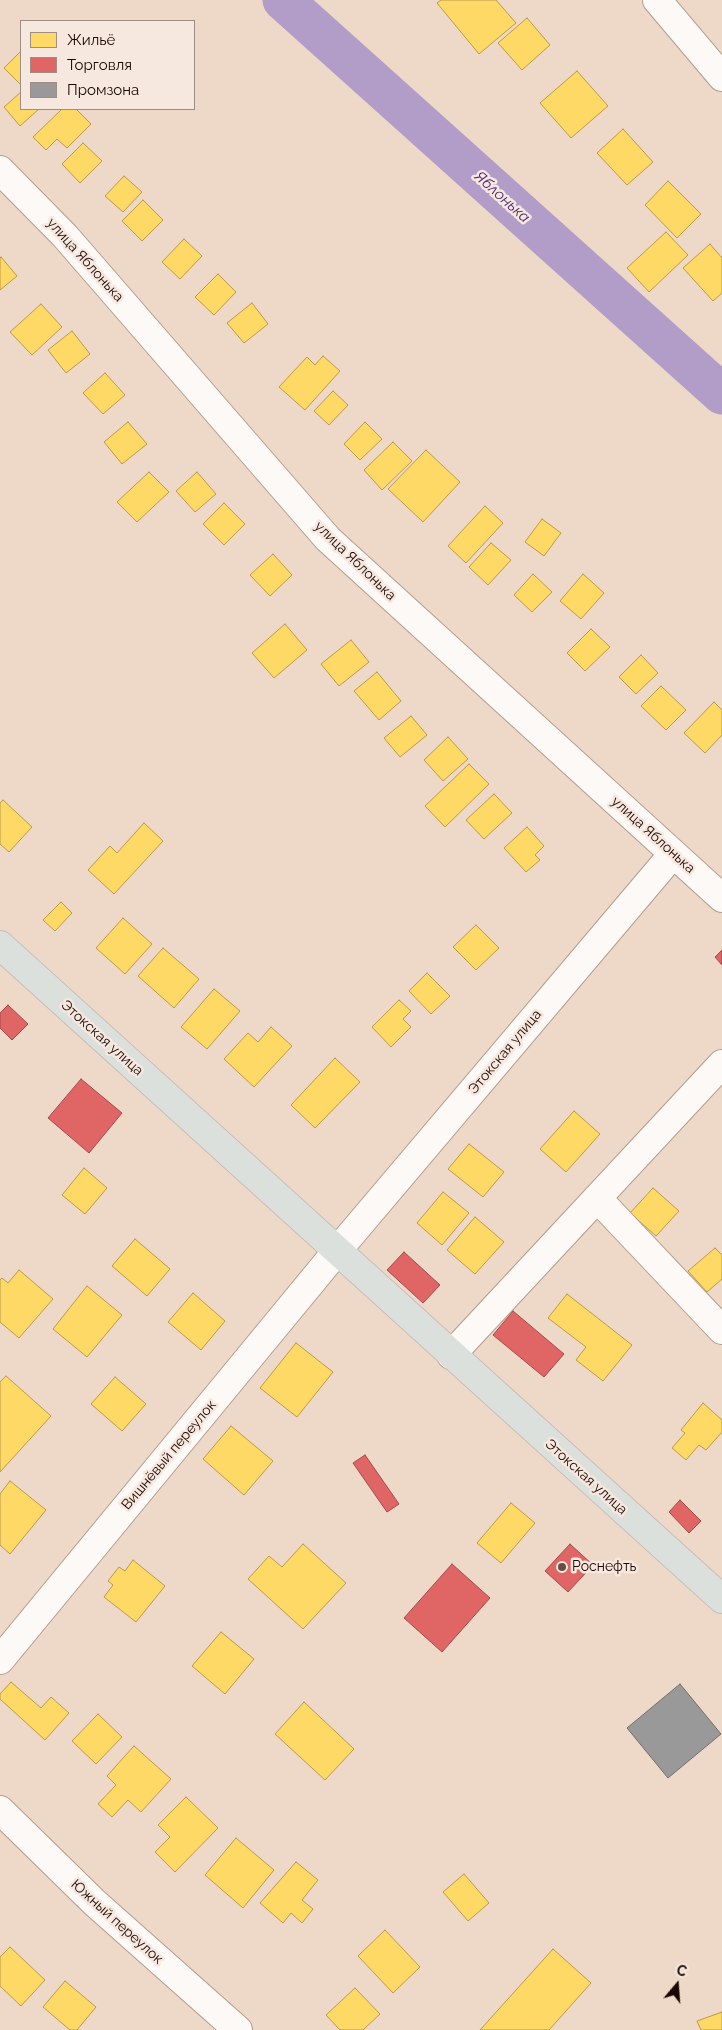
<!DOCTYPE html>
<html>
<head>
<meta charset="utf-8">
<style>
	body { margin:0 }
	#map { position:relative; width:722px; height:2030px; overflow:hidden; background:#eed8c7; font-family:Raleway,sans-serif }
	canvas { display:block }
	.legend { position:absolute; left:20px; top:20px; width:175px; height:90px; box-sizing:border-box; background:#f6e8de; border:1px solid #9e8d85; margin:0; padding:6px 9px; list-style:none; font-size:15px; color:#1a0500 }
	.legend li { display:flex; align-items:center; gap:10px; height:25px }
	.legend b { width:25px; border:1px solid #9e8d85 }
	.north { position:absolute; left:652px; top:1960px; width:50px; height:50px; -webkit-text-stroke:4px #f6e8de; paint-order:stroke; rotate:18deg; font-size:14px; font-weight:700; line-height:20px; text-align:center; color:#1a0500 }
	.north::after { content:''; display:block; margin:auto; width:18px; height:22px; background:#1a0500; clip-path:polygon(50% 0,100% 100%,50% 72%,0 100%) }
</style>
</head>
<body>
<div id="map">
<canvas width="722" height="2030"></canvas>
<ul class="legend">
<li><b style="height:14px;background:#ffd966"></b>Жильё</li>
<li><b style="height:14px;background:#e06666"></b>Торговля</li>
<li><b style="height:14px;background:#999"></b>Промзона</li>
</ul>
<div class="north">С</div>
</div>
<script>
const c = document.querySelector('canvas').getContext('2d');
c.lineJoin = 'round';
function fill(path, color) {
  c.fillStyle = color;
  c.fill(path, 'evenodd');
}
function shape(rows) {
  const path = new Path2D();
  for (const r of rows) {
    path.moveTo(r[0], r[1]);
    for (let i = 2; i < r.length; i += 2) path.lineTo(r[i], r[i + 1]);
  }
  return path;
}
function strokePath(path, color, width, dash) {
  c.strokeStyle = color;
  c.lineWidth = width;
  c.lineCap = dash ? 'butt' : 'round';
  c.setLineDash(dash || []);
  c.stroke(path);
}
function drawText(font, color, halo, rows, align = 'center') {
  c.font = font + ' Raleway,sans-serif';
  c.lineWidth = 5;
  c.setLineDash([]);
  c.textBaseline = 'middle';
  c.strokeStyle = halo;
  c.fillStyle = color;
  for (const [text, x, y, turn = 0] of rows) {
    c.save();
    c.translate(x, y);
    c.rotate((+turn || 0) * Math.PI / 180);
    c.textAlign = isNaN(turn) ? turn : align;
    if (halo) c.strokeText(text, 0, 0);
    c.fillText(text, 0, 0);
    c.restore();
  }
}
const homes = shape([
	[441,0,496,0,516,23,479,54,437,3,441,0],
	[527,18,550,45,522,70,498,43,527,18],
	[21,51,21,83,20,84,4,68,21,51],
	[577,71,608,106,571,138,540,103,577,71],
	[21,92,21,109,39,109,20,126,4,107,21,92],
	[62,109,76,109,91,124,67,148,57,139,46,150,33,137,62,109],
	[623,129,653,162,627,185,597,153,623,129],
	[83,143,102,161,80,183,62,164,83,143],
	[124,176,142,192,123,212,105,196,124,176],
	[668,181,701,214,677,238,645,205,668,181],
	[143,200,163,220,142,241,122,221,143,200],
	[666,232,688,255,649,292,627,268,666,232],
	[184,239,202,256,180,279,162,262,184,239],
	[710,244,722,258,722,293,713,301,683,268,710,244],
	[1,257,17,276,0,290,0,258,1,257],
	[218,274,236,292,214,315,195,297,218,274],
	[252,303,268,324,244,343,227,323,252,303],
	[41,304,62,327,32,355,10,332,41,304],
	[72,331,90,354,66,373,48,350,72,331],
	[323,356,340,371,305,410,279,387,307,357,315,365,323,356],
	[105,373,125,395,103,414,83,393,105,373],
	[333,391,348,405,329,425,314,411,333,391],
	[128,422,147,444,122,464,104,442,128,422],
	[365,422,382,439,360,460,344,444,365,422],
	[393,442,412,461,382,490,364,470,393,442],
	[426,450,460,482,423,522,388,489,426,450],
	[149,472,169,492,137,522,117,502,149,472],
	[197,472,216,494,195,512,176,491,197,472],
	[224,503,245,524,224,545,203,524,224,503],
	[485,506,503,523,466,563,448,546,485,506],
	[542,519,561,533,544,556,525,542,542,519],
	[491,543,511,560,488,585,469,567,491,543],
	[273,554,292,575,270,596,250,575,273,554],
	[533,574,552,592,532,612,514,595,533,574],
	[583,574,604,593,581,619,560,601,583,574],
	[285,624,307,650,274,678,252,653,285,624],
	[591,629,610,647,585,671,567,653,591,629],
	[351,640,369,662,339,686,321,664,351,640],
	[641,655,658,673,636,694,619,677,641,655],
	[377,672,401,701,379,720,354,691,377,672],
	[661,686,686,710,666,730,641,706,661,686],
	[714,702,722,710,722,735,705,753,684,733,714,702],
	[411,716,427,735,400,757,384,738,411,716],
	[448,737,468,759,443,781,424,760,448,737],
	[469,764,489,784,445,827,425,806,469,764],
	[494,794,512,813,484,839,466,820,494,794],
	[3,800,32,827,9,852,0,844,0,803,3,800],
	[144,823,163,841,114,894,88,870,110,846,117,853,144,823],
	[527,827,544,846,535,855,540,860,526,872,504,848,527,827],
	[61,902,72,913,55,931,43,920,61,902],
	[123,918,152,944,125,974,96,948,123,918],
	[476,925,499,948,476,970,453,947,476,925],
	[163,948,199,979,174,1008,138,976,163,948],
	[427,973,450,996,431,1014,409,991,427,973],
	[214,989,240,1011,207,1049,181,1027,214,989],
	[399,1000,411,1011,403,1019,411,1027,391,1047,372,1027,399,1000],
	[271,1027,292,1046,254,1087,224,1059,248,1033,258,1042,271,1027],
	[335,1058,360,1082,315,1128,291,1105,335,1058],
	[574,1111,600,1134,566,1172,540,1149,574,1111],
	[469,1144,504,1172,483,1197,448,1169,469,1144],
	[84,1168,107,1188,85,1214,62,1195,84,1168],
	[653,1188,679,1211,656,1236,630,1213,653,1188],
	[443,1192,469,1213,442,1245,417,1223,443,1192],
	[475,1217,504,1242,475,1274,447,1250,475,1217],
	[135,1239,170,1269,147,1296,112,1266,135,1239],
	[715,1248,722,1255,722,1279,707,1292,688,1271,715,1248],
	[19,1270,53,1299,19,1338,0,1322,0,1280,2,1278,8,1283,19,1270],
	[87,1286,122,1315,87,1357,53,1329,87,1286],
	[193,1293,225,1321,201,1350,168,1322,193,1293],
	[567,1294,632,1345,603,1381,576,1360,586,1347,548,1318,567,1294],
	[296,1343,333,1372,297,1417,260,1388,296,1343],
	[6,1376,51,1416,0,1472,0,1382,6,1376],
	[115,1377,146,1404,122,1431,91,1404,115,1377],
	[703,1403,722,1420,722,1432,706,1450,699,1445,686,1460,672,1448,685,1433,681,1430,703,1403],
	[231,1426,273,1461,244,1495,203,1459,231,1426],
	[10,1481,46,1510,10,1554,0,1545,0,1494,10,1481],
	[511,1503,535,1523,501,1563,477,1543,511,1503],
	[303,1544,346,1583,303,1629,248,1579,269,1556,282,1567,303,1544],
	[133,1560,165,1586,136,1622,104,1597,113,1585,108,1581,119,1567,125,1571,133,1560],
	[221,1632,254,1659,225,1694,192,1666,221,1632],
	[11,1682,41,1708,51,1697,69,1713,45,1740,0,1699,0,1694,11,1682],
	[304,1702,354,1749,325,1780,275,1734,304,1702],
	[98,1714,122,1737,96,1764,72,1741,98,1714],
	[134,1746,171,1779,141,1812,128,1800,112,1817,98,1804,116,1785,107,1776,134,1746],
	[186,1797,218,1828,175,1872,155,1852,170,1837,158,1825,186,1797],
	[236,1838,274,1870,243,1908,205,1875,236,1838],
	[296,1862,318,1880,302,1900,313,1909,302,1923,291,1913,283,1923,260,1903,296,1862],
	[464,1874,489,1903,468,1921,443,1892,464,1874],
	[385,1930,420,1967,393,1993,358,1956,385,1930],
	[10,1947,45,1980,21,2006,0,1986,0,1957,10,1947],
	[553,1949,591,1983,549,2030,480,2030,553,1949],
	[65,1981,96,2007,77,2030,70,2030,43,2007,65,1981],
	[355,1988,380,2014,363,2030,340,2030,326,2015,355,1988],
	[722,2012,722,2030,701,2030,697,2021,722,2012]
]);
const shops = shape([
	[722,950,722,965,715,957,722,950],
	[8,1005,28,1024,12,1040,0,1028,0,1013,8,1005],
	[81,1079,122,1113,89,1153,48,1118,81,1079],
	[404,1252,440,1285,423,1303,387,1270,404,1252],
	[513,1311,564,1354,544,1377,493,1335,513,1311],
	[365,1455,399,1504,387,1512,353,1463,365,1455],
	[680,1500,701,1521,689,1533,669,1512,680,1500],
	[570,1544,593,1565,568,1592,545,1571,570,1544],
	[452,1564,490,1598,442,1652,404,1618,452,1564]
]);
const industry = shape([
	[680,1684,721,1734,668,1778,627,1728,680,1684]
]);
const river = shape([
	[283,0,722,394]
]);
const minor = shape([
	[657,0,722,77],
	[0,170,65,236,328,539,722,898],
	[597,1198,722,1330],
	[451,1355,722,1064],
	[0,1660,337,1251,673,854],
	[0,1810,95,1903,238,2030]
]);
const major = shape([
	[0,945,722,1599]
]);
const markers = [
	[562,1567,5,"#644f46"]
];
const streetNames = [
	["улица Яблонька",85,260,48],
	["улица Яблонька",355,561,44],
	["улица Яблонька",653,835,42],
	["Этокская улица",102,1038,42],
	["Этокская улица",505,1052,-50],
	["Вишнёвый переулок",169,1455,-50],
	["Этокская улица",586,1477,42],
	["Южный переулок",117,1922,42]
];
const poiNames = [
	["Роснефть",572,1567]
];
const waterNames = [
	["Яблонька",502,197,42]
];
fill(homes, '#ffd966');
strokePath(homes, '#ba9947', 1);
fill(shops, '#e06666');
strokePath(shops, '#a54947', 1);
fill(industry, '#999');
strokePath(industry, '#736d6b', 1);
strokePath(river, '#b29cc8', 41);
strokePath(minor, '#b39d8c', 30);
strokePath(major, '#c6bab3', 30);
strokePath(minor, '#fcf9f7', 28);
strokePath(major, '#dce0dc', 28);
for (const [x, y, r, color] of markers) {
  const dot = new Path2D();
  dot.arc(x, y, r, 0, 2 * Math.PI);
  c.fillStyle = color;
  c.fill(dot);
  strokePath(dot, '#f6e8de', 2);
}
drawText('14px', '#1a0500', '#f6e8de', streetNames);
drawText('14px', '#1a0500', '#f6e8de', poiNames, 'left');
drawText('italic 15px', '#452475', '#f6e8de', waterNames);
</script>
</body>
</html>
